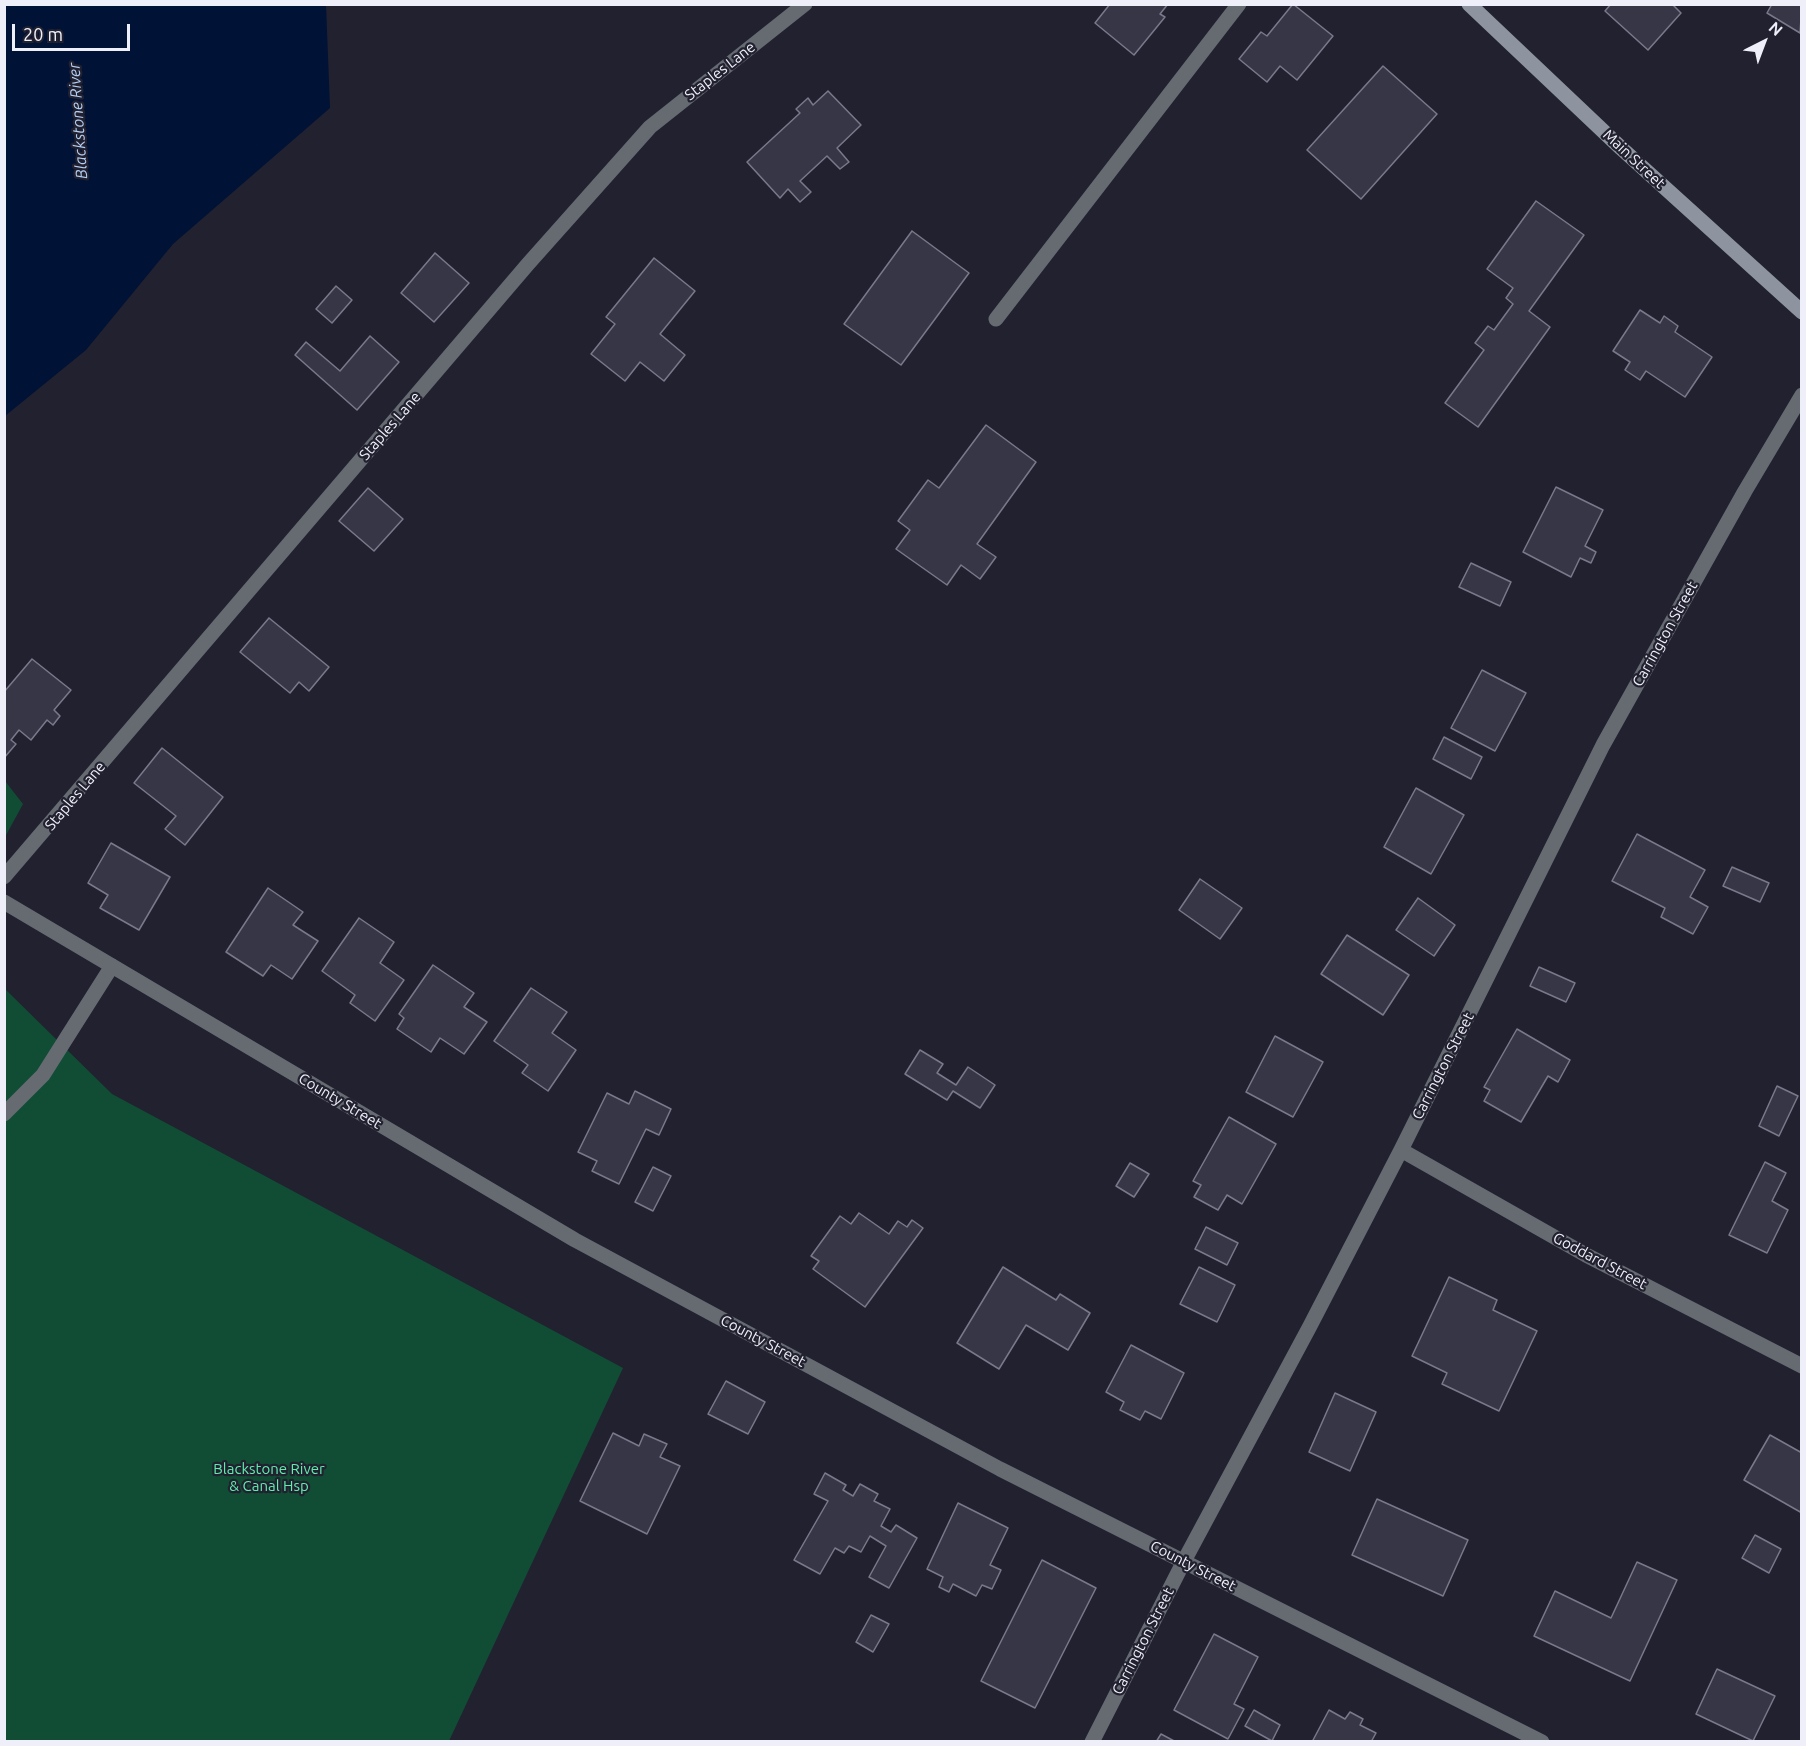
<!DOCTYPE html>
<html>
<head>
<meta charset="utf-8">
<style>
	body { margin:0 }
	#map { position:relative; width:1806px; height:1746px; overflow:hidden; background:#222130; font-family:Ubuntu,sans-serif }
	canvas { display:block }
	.frame { position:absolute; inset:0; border:6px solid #efeff9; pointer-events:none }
	.north { position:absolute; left:1734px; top:12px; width:60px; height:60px; -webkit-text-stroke:4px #222130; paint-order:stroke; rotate:42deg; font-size:16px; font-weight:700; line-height:24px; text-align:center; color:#efeff9 }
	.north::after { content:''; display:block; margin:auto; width:21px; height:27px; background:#efeff9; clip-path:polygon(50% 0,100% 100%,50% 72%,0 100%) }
	.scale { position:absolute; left:12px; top:24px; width:118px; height:27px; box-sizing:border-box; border:3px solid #efeff9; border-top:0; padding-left:8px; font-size:18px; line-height:21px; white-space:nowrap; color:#efeff9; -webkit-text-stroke:4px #222130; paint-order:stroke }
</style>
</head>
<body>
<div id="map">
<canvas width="1806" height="1746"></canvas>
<div class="frame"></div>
<div class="north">N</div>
<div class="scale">20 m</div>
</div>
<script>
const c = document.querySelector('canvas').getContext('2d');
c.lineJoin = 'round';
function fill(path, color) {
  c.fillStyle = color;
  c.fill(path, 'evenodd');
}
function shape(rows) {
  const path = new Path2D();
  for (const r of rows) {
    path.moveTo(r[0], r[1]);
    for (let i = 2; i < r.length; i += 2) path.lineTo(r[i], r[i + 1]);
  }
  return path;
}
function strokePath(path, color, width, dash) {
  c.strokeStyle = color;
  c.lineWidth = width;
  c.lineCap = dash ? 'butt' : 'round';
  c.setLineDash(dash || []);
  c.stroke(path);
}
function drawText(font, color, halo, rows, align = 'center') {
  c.font = font + ' Ubuntu,sans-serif';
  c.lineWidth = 4.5;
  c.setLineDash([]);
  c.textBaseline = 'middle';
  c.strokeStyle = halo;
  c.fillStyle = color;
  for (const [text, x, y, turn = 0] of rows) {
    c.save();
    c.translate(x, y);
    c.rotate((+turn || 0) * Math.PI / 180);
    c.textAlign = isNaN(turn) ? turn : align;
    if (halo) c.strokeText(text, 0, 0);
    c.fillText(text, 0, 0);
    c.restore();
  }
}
const green = shape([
	[5,781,23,804,5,837],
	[4,988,112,1094,623,1368,449,1741,5,1741]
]);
const water = shape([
	[5,4,326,5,330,108,173,244,86,350,5,416]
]);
const building = shape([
	[1110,4,1168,4,1160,14,1165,17,1134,55,1095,23,1110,4],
	[1293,4,1333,36,1297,80,1280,66,1267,82,1239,59,1261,32,1267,36,1293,4],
	[1611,4,1672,4,1681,13,1648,50,1605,11,1611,4],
	[1772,4,1802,4,1800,33,1767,13,1772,4],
	[1383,66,1437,114,1361,199,1307,150,1383,66],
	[828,91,861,125,837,148,849,162,840,169,827,156,800,181,811,192,800,202,788,189,780,198,747,162,800,113,796,109,808,98,813,105,828,91],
	[1536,201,1584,235,1529,311,1550,327,1478,427,1445,403,1484,350,1475,343,1488,326,1494,330,1513,304,1506,298,1513,288,1487,269,1536,201],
	[912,231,969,273,901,365,844,324,912,231],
	[435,253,469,283,434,322,401,293,435,253],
	[654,258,695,291,660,334,685,355,664,381,640,362,625,381,591,354,615,324,606,317,654,258],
	[336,286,352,300,332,323,316,309,336,286],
	[1640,310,1660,323,1664,316,1678,326,1675,332,1712,357,1685,397,1646,371,1640,380,1625,370,1630,362,1613,351,1640,310],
	[370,336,399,362,357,410,295,355,306,342,340,371,370,336],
	[986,425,1036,462,977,544,996,557,980,579,961,565,947,585,896,549,910,530,898,521,928,480,939,488,986,425],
	[1556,487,1603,510,1585,546,1596,552,1591,563,1580,558,1571,577,1523,552,1556,487],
	[368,488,403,519,374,551,339,521,368,488],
	[1471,563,1511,582,1500,606,1459,587,1471,563],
	[269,618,329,667,309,691,299,682,290,693,240,652,269,618],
	[32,659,71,690,54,710,60,716,53,725,47,720,31,740,19,730,11,740,16,744,4,758,4,692,32,659],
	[1482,670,1526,693,1495,751,1451,728,1482,670],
	[1444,737,1482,757,1471,779,1433,759,1444,737],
	[162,748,223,797,185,845,165,829,176,816,134,783,162,748],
	[1416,788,1464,815,1431,874,1384,847,1416,788],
	[1637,834,1705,870,1690,897,1708,907,1693,934,1661,917,1665,908,1612,881,1637,834],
	[111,843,170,877,139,930,100,908,108,895,88,883,111,843],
	[1732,867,1769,883,1760,902,1723,886,1732,867],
	[1200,879,1242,908,1220,939,1179,910,1200,879],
	[268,888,303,912,293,925,318,941,292,979,271,965,263,976,226,952,268,888],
	[1418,898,1455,925,1434,956,1396,930,1418,898],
	[359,918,394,942,380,963,404,980,375,1021,350,1003,355,995,322,971,359,918],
	[1347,935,1409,975,1383,1015,1321,974,1347,935],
	[433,965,474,993,464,1007,487,1022,464,1054,440,1038,431,1052,397,1029,404,1018,399,1014,433,965],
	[1539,967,1575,983,1566,1002,1530,986,1539,967],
	[531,988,567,1012,552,1033,576,1050,548,1091,522,1073,528,1065,494,1041,531,988],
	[1517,1029,1570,1060,1558,1082,1548,1076,1521,1122,1484,1101,1490,1090,1484,1087,1517,1029],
	[1275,1036,1323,1062,1293,1117,1246,1092,1275,1036],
	[920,1050,943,1064,937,1073,956,1085,968,1067,995,1085,980,1108,953,1091,947,1100,905,1074,920,1050],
	[1777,1086,1798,1096,1779,1136,1759,1126,1777,1086],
	[635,1091,671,1109,659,1135,646,1129,619,1184,592,1171,597,1161,578,1152,607,1093,629,1104,635,1091],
	[1229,1117,1276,1144,1242,1204,1227,1195,1218,1210,1194,1197,1201,1185,1193,1181,1229,1117],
	[1765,1162,1786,1173,1772,1201,1788,1210,1767,1253,1729,1235,1765,1162],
	[1130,1163,1149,1174,1134,1197,1116,1186,1130,1163],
	[653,1167,671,1176,653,1211,635,1202,653,1167],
	[859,1213,889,1234,898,1221,907,1227,912,1220,923,1228,865,1307,813,1269,819,1261,811,1256,840,1216,851,1224,859,1213],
	[1206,1227,1238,1243,1227,1265,1195,1249,1206,1227],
	[1003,1267,1056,1300,1060,1294,1090,1313,1068,1350,1026,1325,999,1369,957,1343,1003,1267],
	[1199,1267,1235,1285,1217,1322,1180,1304,1199,1267],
	[1449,1277,1497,1300,1493,1310,1537,1331,1499,1411,1442,1384,1447,1373,1412,1356,1449,1277],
	[1131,1345,1184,1373,1161,1419,1145,1411,1140,1420,1120,1410,1124,1402,1106,1392,1131,1345],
	[726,1381,765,1402,748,1434,708,1414,726,1381],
	[1335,1393,1376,1412,1350,1471,1309,1452,1335,1393],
	[613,1433,639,1446,644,1434,667,1444,660,1457,680,1466,647,1534,580,1501,613,1433],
	[1770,1435,1802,1453,1802,1513,1744,1480,1770,1435],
	[825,1473,846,1485,843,1490,853,1496,860,1484,878,1494,874,1501,890,1509,881,1526,891,1532,896,1525,917,1538,889,1588,869,1577,886,1546,870,1536,861,1552,849,1546,844,1553,835,1548,820,1574,794,1560,828,1501,814,1494,825,1473],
	[1377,1499,1468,1540,1443,1596,1352,1555,1377,1499],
	[958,1503,1008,1528,990,1565,1001,1570,992,1589,982,1585,976,1596,953,1584,949,1592,939,1587,943,1577,927,1569,958,1503],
	[1755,1535,1781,1549,1769,1573,1742,1558,1755,1535],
	[1042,1560,1096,1588,1035,1708,981,1681,1042,1560],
	[1637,1562,1677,1580,1630,1681,1534,1636,1555,1591,1611,1618,1637,1562],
	[871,1615,889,1624,873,1652,856,1642,871,1615],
	[1214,1634,1258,1657,1234,1704,1244,1709,1228,1739,1174,1710,1214,1634],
	[1717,1669,1775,1696,1753,1741,1696,1714,1717,1669],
	[1254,1710,1280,1725,1272,1741,1245,1726,1254,1710],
	[1329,1710,1345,1719,1350,1712,1363,1719,1360,1725,1376,1733,1371,1742,1312,1742,1329,1710],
	[1161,1734,1176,1742,1156,1742,1161,1734]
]);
const service = shape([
	[996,319,1239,4],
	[4,1114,43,1075,112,966]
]);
const minor = shape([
	[4,877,528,264,650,127,805,4],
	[4,902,575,1240,1000,1469,1542,1742],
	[1401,1150,1586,1255,1802,1366],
	[1092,1742,1184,1561,1310,1326,1401,1150,1603,745,1745,491,1802,395]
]);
const secondary = shape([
	[1469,4,1621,148,1802,312]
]);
const streetNames = [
	["Staples Lane",720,71,-38],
	["Main Street",1634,159,43],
	["Staples Lane",390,426,-49],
	["Carrington Street",1665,634,-61],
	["Staples Lane",75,796,-50],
	["Carrington Street",1443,1066,-63],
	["County Street",340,1101,31],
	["Goddard Street",1600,1261,28],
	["County Street",763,1341,28],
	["County Street",1193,1566,27],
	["Carrington Street",1143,1641,-63]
];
const parkNames = [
	["Blackstone River",269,1469],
	["& Canal Hsp",269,1486]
];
const waterNames = [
	["Blackstone River",78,121,-94]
];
fill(green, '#114d34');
fill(water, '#001235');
fill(building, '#373646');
strokePath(building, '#7a798b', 1.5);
strokePath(service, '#666b72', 15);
strokePath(minor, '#666b72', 15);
strokePath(secondary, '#8d949f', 15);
drawText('15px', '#efeff9', '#222130', streetNames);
drawText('15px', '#5eeeae', '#222130', parkNames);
drawText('italic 16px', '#b3cef4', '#222130', waterNames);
</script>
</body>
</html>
